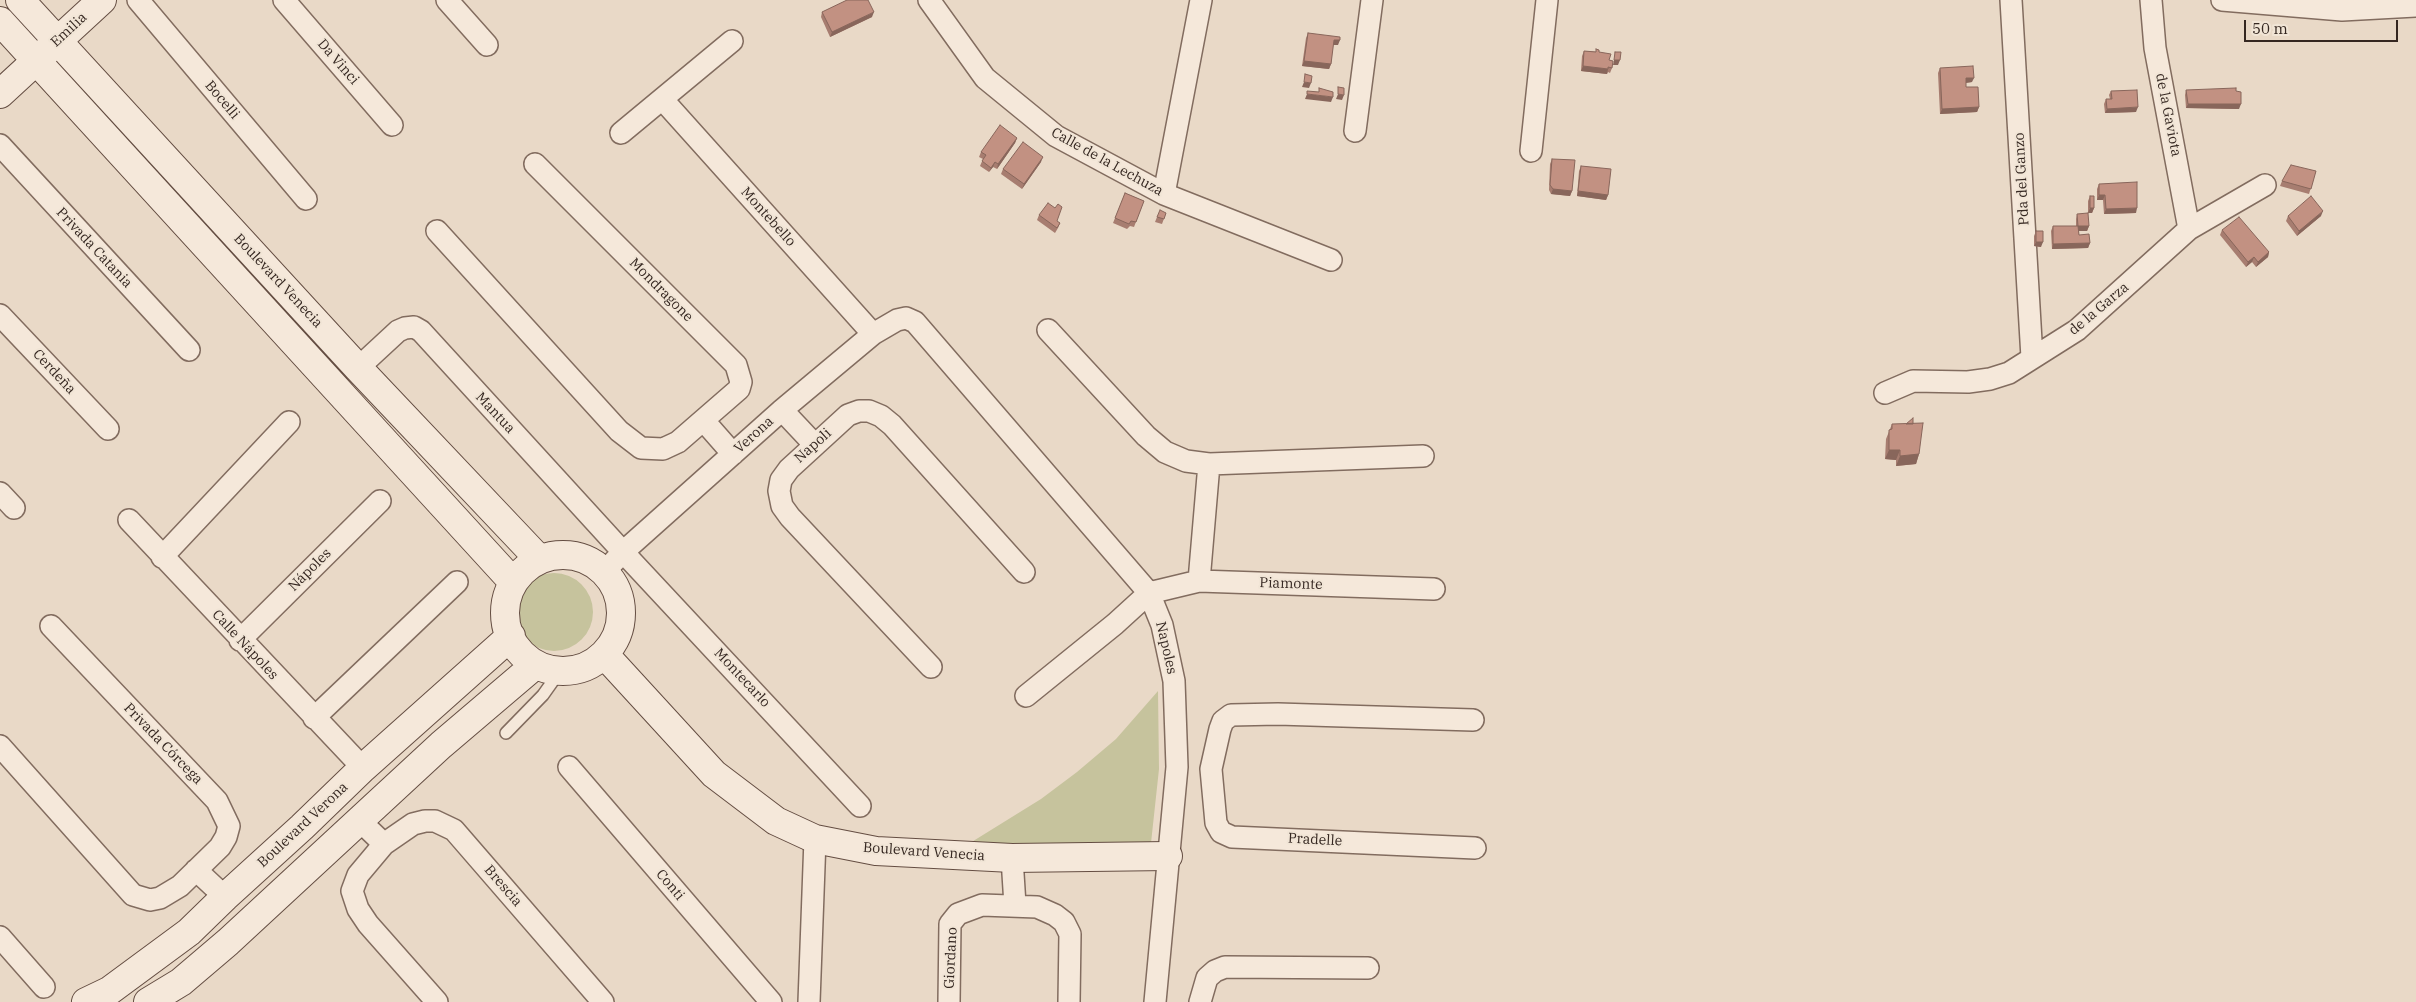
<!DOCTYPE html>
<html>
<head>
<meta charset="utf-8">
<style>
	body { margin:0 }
	#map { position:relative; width:2416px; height:1002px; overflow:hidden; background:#e9d9c7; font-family:"IBM Plex Serif",serif }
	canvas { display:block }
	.scale { position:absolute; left:2244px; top:20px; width:154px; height:22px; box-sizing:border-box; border:2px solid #352721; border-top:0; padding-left:6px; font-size:15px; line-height:18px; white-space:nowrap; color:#352721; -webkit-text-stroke:4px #f1e5d6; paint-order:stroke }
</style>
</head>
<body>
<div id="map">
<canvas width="2416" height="1002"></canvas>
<div class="scale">50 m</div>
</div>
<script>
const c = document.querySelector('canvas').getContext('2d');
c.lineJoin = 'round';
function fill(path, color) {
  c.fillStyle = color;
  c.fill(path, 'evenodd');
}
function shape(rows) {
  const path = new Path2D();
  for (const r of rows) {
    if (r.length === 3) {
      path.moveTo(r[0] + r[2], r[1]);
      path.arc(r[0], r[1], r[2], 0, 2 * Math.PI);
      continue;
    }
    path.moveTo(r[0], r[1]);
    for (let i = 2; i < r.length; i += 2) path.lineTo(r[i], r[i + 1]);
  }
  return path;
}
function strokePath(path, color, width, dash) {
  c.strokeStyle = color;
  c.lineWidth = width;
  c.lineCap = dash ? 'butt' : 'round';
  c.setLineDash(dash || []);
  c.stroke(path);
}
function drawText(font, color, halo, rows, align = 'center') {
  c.font = font + ' "IBM Plex Serif",serif';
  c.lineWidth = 4;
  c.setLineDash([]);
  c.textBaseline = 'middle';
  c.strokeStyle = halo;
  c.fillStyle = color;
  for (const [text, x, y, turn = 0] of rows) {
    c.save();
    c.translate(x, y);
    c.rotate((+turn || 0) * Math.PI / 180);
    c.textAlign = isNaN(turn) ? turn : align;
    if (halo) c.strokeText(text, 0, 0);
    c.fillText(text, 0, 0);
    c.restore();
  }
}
const green = shape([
	[554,612,39],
	[1158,691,1159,769,1151,843,1144,847,970,843,1041,799,1077,772,1116,739]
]);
const lane = shape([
	[506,733,543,695,560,671]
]);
const street = shape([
	[138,0,306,199],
	[284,0,392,125],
	[447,0,487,45],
	[929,0,985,78,1056,136,1164,194,1331,260],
	[2011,0,2032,358],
	[2151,0,2155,48,2189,229],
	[2222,0,2342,10,2416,6],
	[663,100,873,334],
	[1355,131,1372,0],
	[621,133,732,41],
	[0,145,189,350],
	[1531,151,1547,0],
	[1164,194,1201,0],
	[437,231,619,431,641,448,663,449,678,442,739,389,741,382,736,365,535,164],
	[0,315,108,429],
	[1048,330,1146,436,1165,452,1186,461,1209,464,1423,456],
	[358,368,398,331,405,328,414,327,421,331,623,552,860,806],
	[1885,393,1913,381,1968,382,1990,379,2009,373,2077,330,2189,229,2265,185],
	[782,410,814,444],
	[704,421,733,454],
	[0,493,14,508],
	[129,520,363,768],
	[162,557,289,422],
	[604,572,623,552,782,410,873,334,897,320,906,318,915,322,1149,593,1162,625,1174,681,1177,767,1155,1002],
	[1199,581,1209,464],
	[240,640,380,501],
	[931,667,790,517,782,506,779,491,781,480,789,469,848,415,859,411,869,411,881,416,892,425,1024,572],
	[1026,696,1115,624,1149,593,1199,581,1434,589],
	[314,718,457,582],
	[1473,720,1278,714,1231,715,1223,721,1220,729,1211,769,1216,823,1221,832,1232,837,1475,848],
	[0,746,133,895,150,900,160,898,180,886,220,847,226,837,229,826,217,801,51,626],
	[569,767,771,1002],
	[359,820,384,844],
	[1012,858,1015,905],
	[196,870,225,897],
	[0,937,44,987],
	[437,1002,368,924,358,909,352,891,358,875,384,844,413,824,425,821,435,821,454,830,603,1002],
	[809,1002,815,839],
	[949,1002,950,924,958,914,982,905,1037,907,1055,915,1064,922,1070,934,1069,1002],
	[1200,1002,1207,978,1215,971,1225,967,1368,968]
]);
const secondary = shape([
	[20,0,358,368,539,559],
	[0,21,513,582],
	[0,94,102,0],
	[563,613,58],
	[604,654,714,774,776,821,815,839,876,851,1012,858,1168,856],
	[86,1002,109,991,189,932,225,897,302,827,363,768,511,636],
	[148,1002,181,982,228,942,441,745,535,665]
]);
const wall = shape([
	[822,12,872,17,830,37,821,17],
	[1308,33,1338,45,1333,45,1331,64,1329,69,1302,66,1306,38],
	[1584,51,1599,52,1609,60,1612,68,1610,73,1608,72,1607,74,1581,71,1582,56],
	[1940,68,1972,82,1966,83,1966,87,1979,107,1977,112,1940,114,1938,73],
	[2186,90,2239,109,2186,108,2185,95],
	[2111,91,2136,112,2105,113,2104,104,2106,99,2110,99,2109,95],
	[1017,138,1015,143,997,169,993,167,989,172,980,166,983,159,979,157,981,152],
	[1552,159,1572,191,1570,196,1551,194,1549,190,1550,164],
	[1041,162,1022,189,1001,174,1003,169],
	[1581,166,1608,195,1606,200,1577,196,1579,171],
	[2316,171,2309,194,2280,186,2282,181],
	[2099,184,2136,213,2104,214,2103,200,2097,200,2097,189],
	[1125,193,1144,201,1134,227,1130,226,1127,229,1113,223],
	[2090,196,2094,208,2092,213,2088,213,2088,201],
	[1166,213,1162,224,1155,222,1157,217],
	[2077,214,2089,226,2087,231,2079,231,2079,235,2090,243,2088,248,2052,249,2051,231,2053,226,2076,226,2076,219],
	[1039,215,1060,223,1058,228,1055,233,1037,220],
	[2288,216,2321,216,2297,236,2286,221],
	[2222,230,2269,252,2268,257,2256,267,2252,262,2246,267,2220,235],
	[2036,231,2041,247,2034,246,2034,236],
	[1892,424,1913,424,1919,454,1916,464,1896,466,1896,460,1885,459,1886,439]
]);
const shadedWall = shape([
	[874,12,872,17,830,37,832,32],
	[1334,40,1340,40,1338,45,1332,45],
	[1614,60,1620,60,1618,65,1613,65],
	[1304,61,1331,64,1329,69,1302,66],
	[1583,66,1608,69,1607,74,1581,71],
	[1966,78,1974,78,1972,82,1964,83],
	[1304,82,1311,83,1309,88,1302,87],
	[1307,94,1333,97,1331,102,1305,99],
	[1338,94,1344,95,1342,100,1336,99],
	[2188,104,2241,104,2239,109,2186,108],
	[1979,107,1977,112,1940,114,1942,109],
	[2138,107,2136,112,2105,113,2107,109],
	[1017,138,1015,143,997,169,998,164],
	[1043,157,1041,162,1022,189,1024,184],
	[995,162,993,167,989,172,991,168],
	[1553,189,1572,191,1570,196,1551,194],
	[1578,191,1608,195,1606,200,1577,196],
	[2099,195,2105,195,2103,200,2097,200],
	[2090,208,2094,208,2092,213,2088,213],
	[2137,208,2136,213,2104,214,2106,209],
	[2323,211,2321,216,2297,236,2299,231],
	[2078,226,2089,226,2087,231,2077,231],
	[2036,242,2043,242,2041,247,2034,246],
	[2090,243,2088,248,2052,249,2053,244],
	[2269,252,2268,257,2256,267,2258,262],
	[2254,257,2252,262,2246,267,2248,262],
	[1889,450,1900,450,1896,460,1885,459],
	[1919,454,1916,464,1896,466,1900,456]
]);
const building = shape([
	[847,0,868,0,874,12,832,32,822,12,847,0],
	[1308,33,1340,37,1340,40,1334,40,1331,64,1304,61,1308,33],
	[1596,49,1599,50,1599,52,1611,54,1609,60,1613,61,1612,68,1608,67,1608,69,1583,66,1584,51,1596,52,1596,49],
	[1615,52,1621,52,1620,60,1614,60,1615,52],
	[1973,66,1974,78,1966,78,1966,87,1978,87,1979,107,1942,109,1940,68,1973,66],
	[1305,74,1312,76,1311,83,1304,82,1305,74],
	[1338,87,1344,88,1344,95,1338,94,1338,87],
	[1319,88,1333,92,1333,97,1307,94,1307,91,1319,92,1319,88],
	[2236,88,2236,91,2241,92,2241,104,2188,104,2186,90,2236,88],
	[2137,90,2138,107,2107,109,2106,99,2112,99,2111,91,2137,90],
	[1000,125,1017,138,998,164,995,162,991,168,982,161,986,155,981,152,1000,125],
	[1023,142,1043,157,1024,184,1003,169,1023,142],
	[1552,159,1575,160,1572,191,1553,189,1550,185,1552,159],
	[2291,165,2316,171,2311,189,2282,181,2291,165],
	[1581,166,1611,169,1608,195,1578,191,1581,166],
	[2137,182,2137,208,2106,209,2105,195,2099,195,2099,184,2137,182],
	[1125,193,1144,201,1136,222,1131,221,1129,224,1115,218,1125,193],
	[2090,196,2094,196,2094,208,2090,208,2090,196],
	[2311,196,2323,211,2299,231,2288,216,2311,196],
	[1048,203,1055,208,1058,204,1062,207,1057,221,1060,223,1057,228,1039,215,1048,203],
	[1160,210,1166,213,1164,219,1157,217,1160,210],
	[2088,213,2089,226,2078,226,2079,235,2089,234,2090,243,2053,244,2053,226,2078,226,2077,214,2088,213],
	[2239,217,2269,252,2258,262,2254,257,2248,262,2222,230,2239,217],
	[2036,231,2043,231,2043,242,2036,242,2036,231],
	[1913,418,1913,424,1906,424,1913,418],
	[1923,423,1919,454,1900,456,1900,450,1889,450,1889,430,1892,429,1892,424,1923,423]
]);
const streetNames = [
	["Emilia",69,30,-43],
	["Da Vinci",338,62,49],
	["Bocelli",222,100,50],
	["de la Gaviota",2168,115,79],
	["Calle de la Lechuza",1107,162,29],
	["Pda del Ganzo",2022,179,-93],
	["Montebello",768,217,48],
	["Privada Catania",94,248,47],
	["Boulevard Venecia",278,281,47],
	["Mondragone",661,290,45],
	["de la Garza",2099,309,-40],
	["Cerdeña",54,372,47],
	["Mantua",495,413,47],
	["Verona",754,435,-42],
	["Napoli",813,446,-42],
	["Nápoles",310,570,-45],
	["Piamonte",1291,584,2],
	["Calle Nápoles",245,645,47],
	["Napoles",1166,648,77],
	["Montecarlo",742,678,47],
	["Privada Córcega",163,744,46],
	["Boulevard Verona",303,825,-43],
	["Pradelle",1315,840,3],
	["Boulevard Venecia",924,852,4],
	["Conti",670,885,50],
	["Brescia",503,886,49],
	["Giordano",951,958,-87]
];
fill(green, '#c6c39d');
strokePath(lane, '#826c5f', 14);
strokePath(street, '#826c5f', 24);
strokePath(secondary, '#644d42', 30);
strokePath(lane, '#f5e8da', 11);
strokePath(street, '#f5e8da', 21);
strokePath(secondary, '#f5e8da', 28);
fill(wall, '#a77d70');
fill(shadedWall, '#88665b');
fill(building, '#c29182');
strokePath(building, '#88665b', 1);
drawText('14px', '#352721', '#f1e5d6', streetNames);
</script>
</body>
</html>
